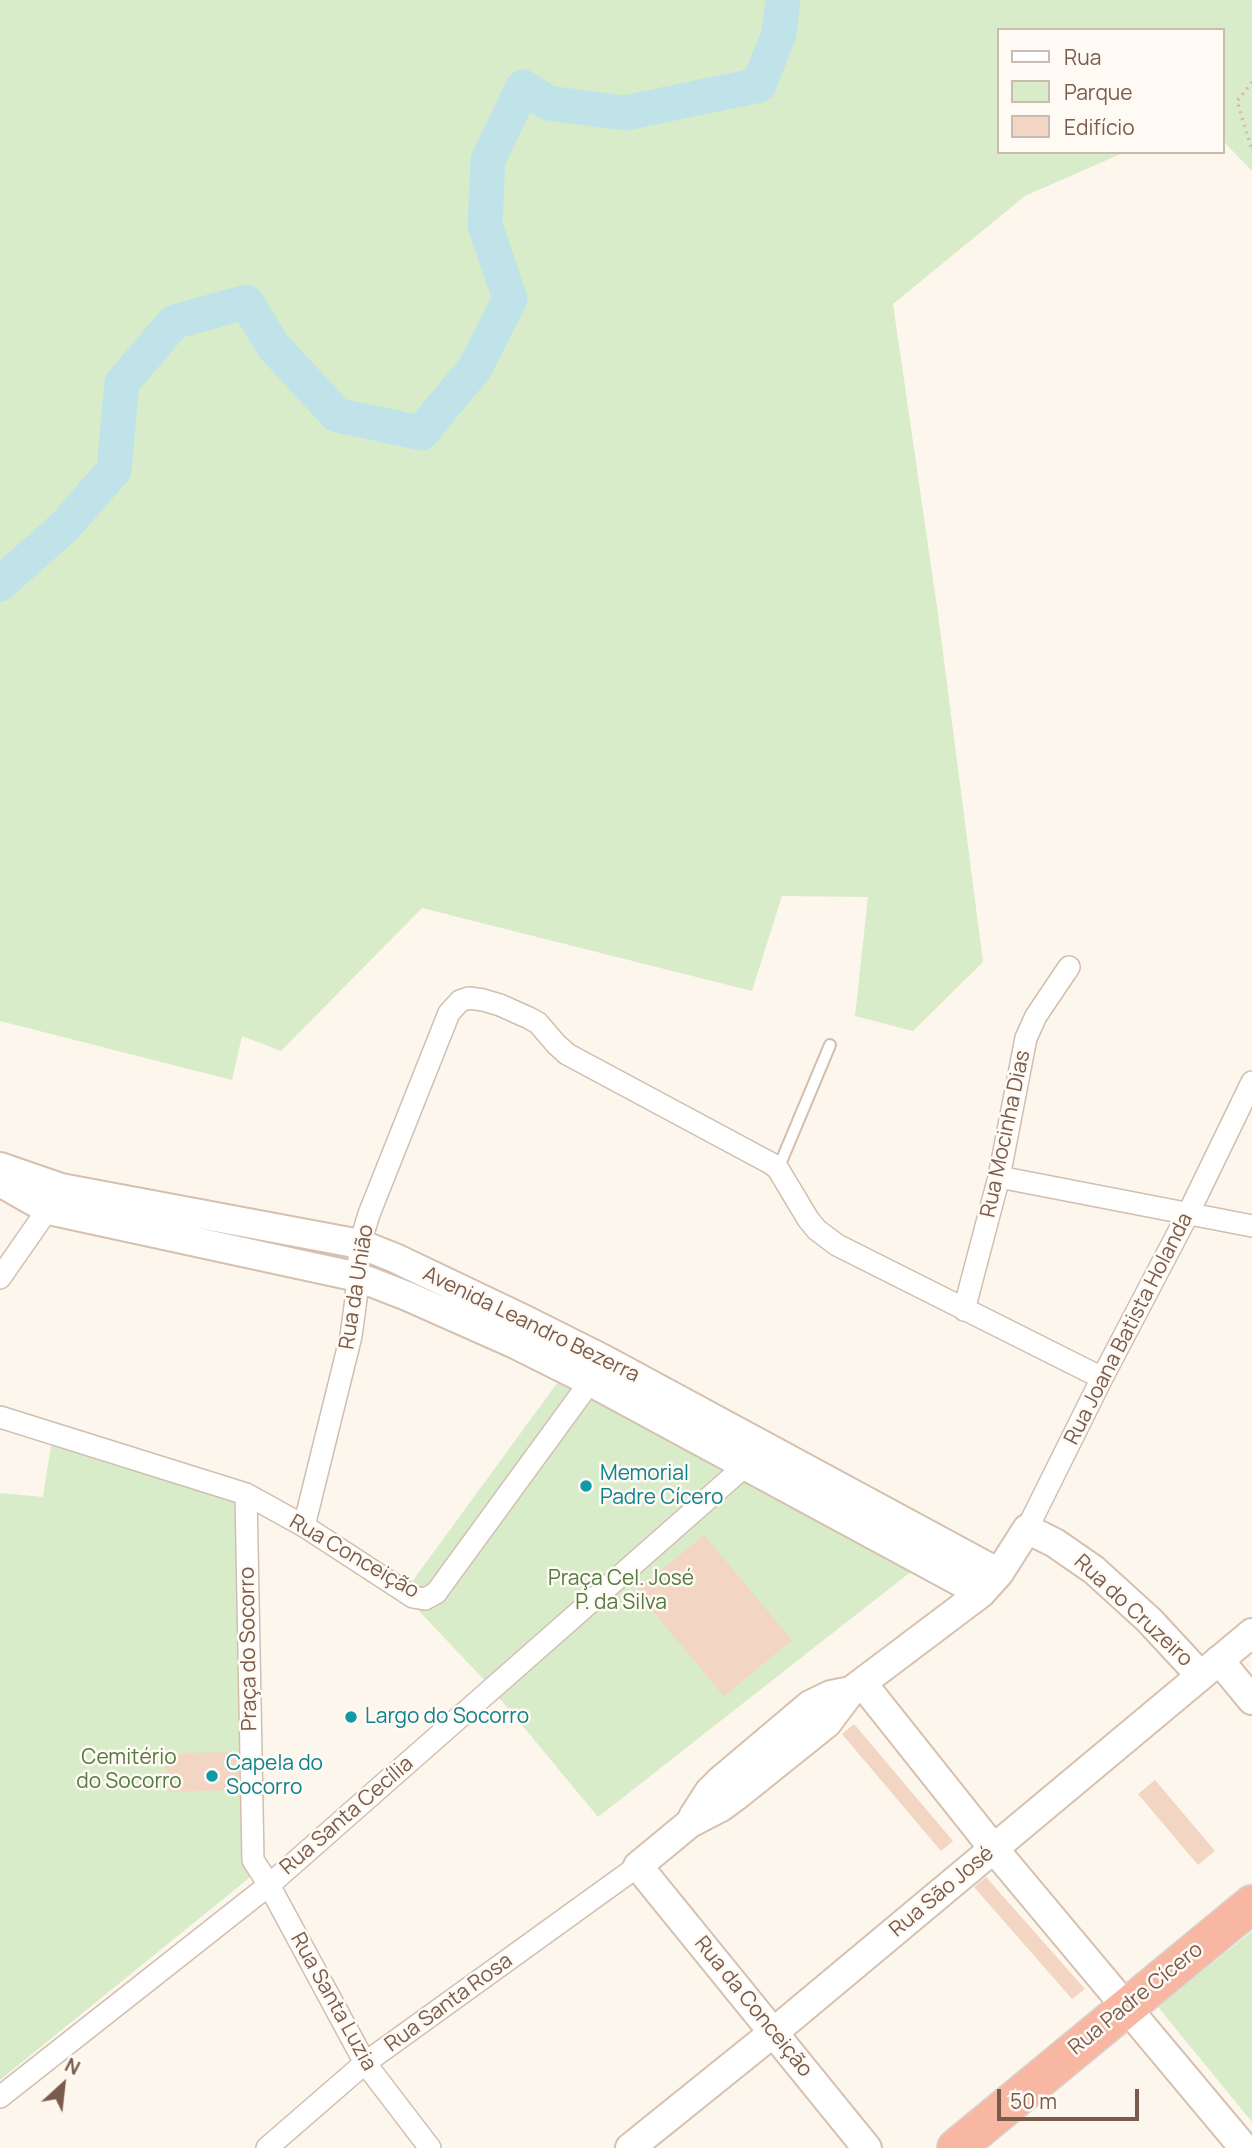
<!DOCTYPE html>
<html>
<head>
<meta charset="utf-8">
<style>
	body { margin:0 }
	#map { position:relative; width:1252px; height:2148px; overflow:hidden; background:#fdf6ec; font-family:Manrope,sans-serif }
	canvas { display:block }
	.legend { position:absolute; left:997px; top:28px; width:228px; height:126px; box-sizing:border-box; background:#fffaf3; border:2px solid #cabbb1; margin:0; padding:9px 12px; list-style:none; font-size:21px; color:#7a5c4d }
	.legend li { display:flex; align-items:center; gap:14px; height:35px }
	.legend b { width:35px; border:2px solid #cabbb1 }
	.north { position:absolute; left:28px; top:2050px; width:70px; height:70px; -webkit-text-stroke:5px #fffaf3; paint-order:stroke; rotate:27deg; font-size:19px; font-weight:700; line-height:28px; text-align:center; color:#7a5c4d }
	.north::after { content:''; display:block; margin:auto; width:24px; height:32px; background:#7a5c4d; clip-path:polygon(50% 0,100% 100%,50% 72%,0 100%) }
	.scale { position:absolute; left:997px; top:2089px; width:142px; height:32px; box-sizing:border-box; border:4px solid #7a5c4d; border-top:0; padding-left:9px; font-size:21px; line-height:24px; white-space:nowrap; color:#7a5c4d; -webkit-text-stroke:5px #fffaf3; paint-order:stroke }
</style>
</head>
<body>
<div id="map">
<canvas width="1252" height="2148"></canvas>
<ul class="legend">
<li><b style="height:9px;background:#fff"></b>Rua</li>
<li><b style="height:19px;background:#d8ecc9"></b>Parque</li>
<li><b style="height:19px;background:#f3d5c3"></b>Edifício</li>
</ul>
<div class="north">N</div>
<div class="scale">50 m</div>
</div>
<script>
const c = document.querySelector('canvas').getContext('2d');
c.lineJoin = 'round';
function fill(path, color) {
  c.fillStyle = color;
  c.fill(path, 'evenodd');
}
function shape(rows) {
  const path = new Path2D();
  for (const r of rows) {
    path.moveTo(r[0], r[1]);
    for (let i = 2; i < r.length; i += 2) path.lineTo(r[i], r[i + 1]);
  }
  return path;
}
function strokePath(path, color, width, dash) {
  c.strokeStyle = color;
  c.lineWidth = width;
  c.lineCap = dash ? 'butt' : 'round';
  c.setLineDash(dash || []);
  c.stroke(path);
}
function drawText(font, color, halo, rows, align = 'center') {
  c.font = font + ' Manrope,sans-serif';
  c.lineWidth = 5;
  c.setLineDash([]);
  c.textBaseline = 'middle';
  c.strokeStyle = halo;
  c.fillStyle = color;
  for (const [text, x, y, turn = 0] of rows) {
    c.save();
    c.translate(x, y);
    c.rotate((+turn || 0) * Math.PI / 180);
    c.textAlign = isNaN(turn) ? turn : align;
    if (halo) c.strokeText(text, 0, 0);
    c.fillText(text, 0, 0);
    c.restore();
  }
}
const green = shape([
	[0,0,1252,0,1252,171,1222,140,1222,30,998,30,998,152,1125,152,1025,196,893,304,938,614,983,962,913,1031,855,1016,868,897,782,896,752,991,422,908,281,1051,242,1036,232,1080,0,1021],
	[563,1375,917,1567,598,1817,487,1683,403,1594],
	[53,1433,246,1506,259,1870,0,2080,0,1493,43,1497],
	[1252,1931,1252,2122,1158,2007]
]);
const river = shape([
	[0,584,64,527,114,470,122,383,174,322,246,302,274,347,337,415,421,433,475,368,510,299,485,225,488,160,523,87,548,103,625,113,759,85,779,33,783,0]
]);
const building = shape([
	[704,1535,792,1640,724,1696,636,1591],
	[854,1724,953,1841,941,1851,842,1734],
	[238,1752,239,1790,167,1792,166,1762,181,1753],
	[1155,1780,1215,1851,1198,1865,1138,1794],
	[986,1877,1085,1989,1072,1999,974,1887]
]);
const path = shape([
	[1252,82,1237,101,1252,150]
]);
const lane = shape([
	[778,1169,830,1045]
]);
const street = shape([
	[999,1177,1252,1226],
	[0,1278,55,1199],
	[964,1310,999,1177,1026,1038,1036,1016,1069,967],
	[0,1417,246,1494,304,1526,413,1597,425,1599,436,1593,598,1371],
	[246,1494,253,1860,269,1885,365,2063,430,2148],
	[304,1526,351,1336,356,1299,360,1244,369,1214,449,1013,460,1001,469,998,483,1000,500,1005,529,1018,538,1023,556,1044,567,1054,772,1164,778,1169,808,1219,817,1230,837,1245,1102,1378],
	[1027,1529,1102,1378,1188,1214,1252,1082],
	[0,2097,269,1885,745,1466],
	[267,2148,365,2063,638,1866]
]);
const secondary = shape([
	[0,1167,61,1188,360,1244,395,1258,525,1320,605,1360,999,1573],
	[0,1182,49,1210,358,1277,407,1296,513,1343,591,1382,981,1593],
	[1219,1660,1252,1700],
	[862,1683,994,1849,1244,2148],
	[693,1817,709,1792,720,1781,810,1705,831,1695,851,1691],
	[630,2148,774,2032,1252,1633],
	[867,2148,638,1866,690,1823,721,1807,736,1796,827,1723,851,1691,981,1593,999,1573,1027,1529,1055,1543,1094,1570,1149,1620,1200,1675]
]);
const highway = shape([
	[956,2148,1252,1904]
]);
const markers = [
	[586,1486,7,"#0f9aa8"],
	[351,1717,7,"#0f9aa8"],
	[212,1776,7,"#0f9aa8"]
];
const streetNames = [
	["Rua Mocinha Dias",1006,1134,-78],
	["Rua da União",357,1287,-81],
	["Avenida Leandro Bezerra",531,1325,26],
	["Rua Joana Batista Holanda",1129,1329,-63],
	["Rua Conceição",354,1557,30],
	["Rua do Cruzeiro",1133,1611,43],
	["Praça do Socorro",249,1649,-91],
	["Rua Santa Cecília",347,1816,-41],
	["Rua São José",942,1892,-40],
	["Rua Padre Cícero",1136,1999,-39],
	["Rua Santa Luzia",333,2002,61],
	["Rua Santa Rosa",449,2003,-36],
	["Rua da Conceição",753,2007,51]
];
const cultureNames = [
	["Memorial",600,1474],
	["Padre Cícero",600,1498],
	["Largo do Socorro",365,1717],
	["Capela do",226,1764],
	["Socorro",226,1788]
];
const parkNames = [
	["Praça Cel. José",621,1579],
	["P. da Silva",621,1603],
	["Cemitério",129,1758],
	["do Socorro",129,1782]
];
fill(green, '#d8ecc9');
strokePath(river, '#bfe3e8', 35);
fill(building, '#f3d5c3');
strokePath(lane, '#d1beb0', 14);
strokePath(street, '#d1beb0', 24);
strokePath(secondary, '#d6c0b0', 32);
strokePath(highway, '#dad1cd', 40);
strokePath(path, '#d9b8a5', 3.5, [2, 5]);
strokePath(lane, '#fff', 10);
strokePath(street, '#fff', 21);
strokePath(secondary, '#fff', 28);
strokePath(highway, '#f7b7a3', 37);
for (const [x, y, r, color] of markers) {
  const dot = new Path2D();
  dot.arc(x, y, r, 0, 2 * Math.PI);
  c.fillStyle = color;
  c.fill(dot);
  strokePath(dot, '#fffaf3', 2.5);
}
drawText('21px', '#7a5c4d', '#fffaf3', streetNames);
drawText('21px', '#0d838f', '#fffaf3', cultureNames, 'left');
drawText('21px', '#537a41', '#fffaf3', parkNames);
</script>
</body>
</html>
